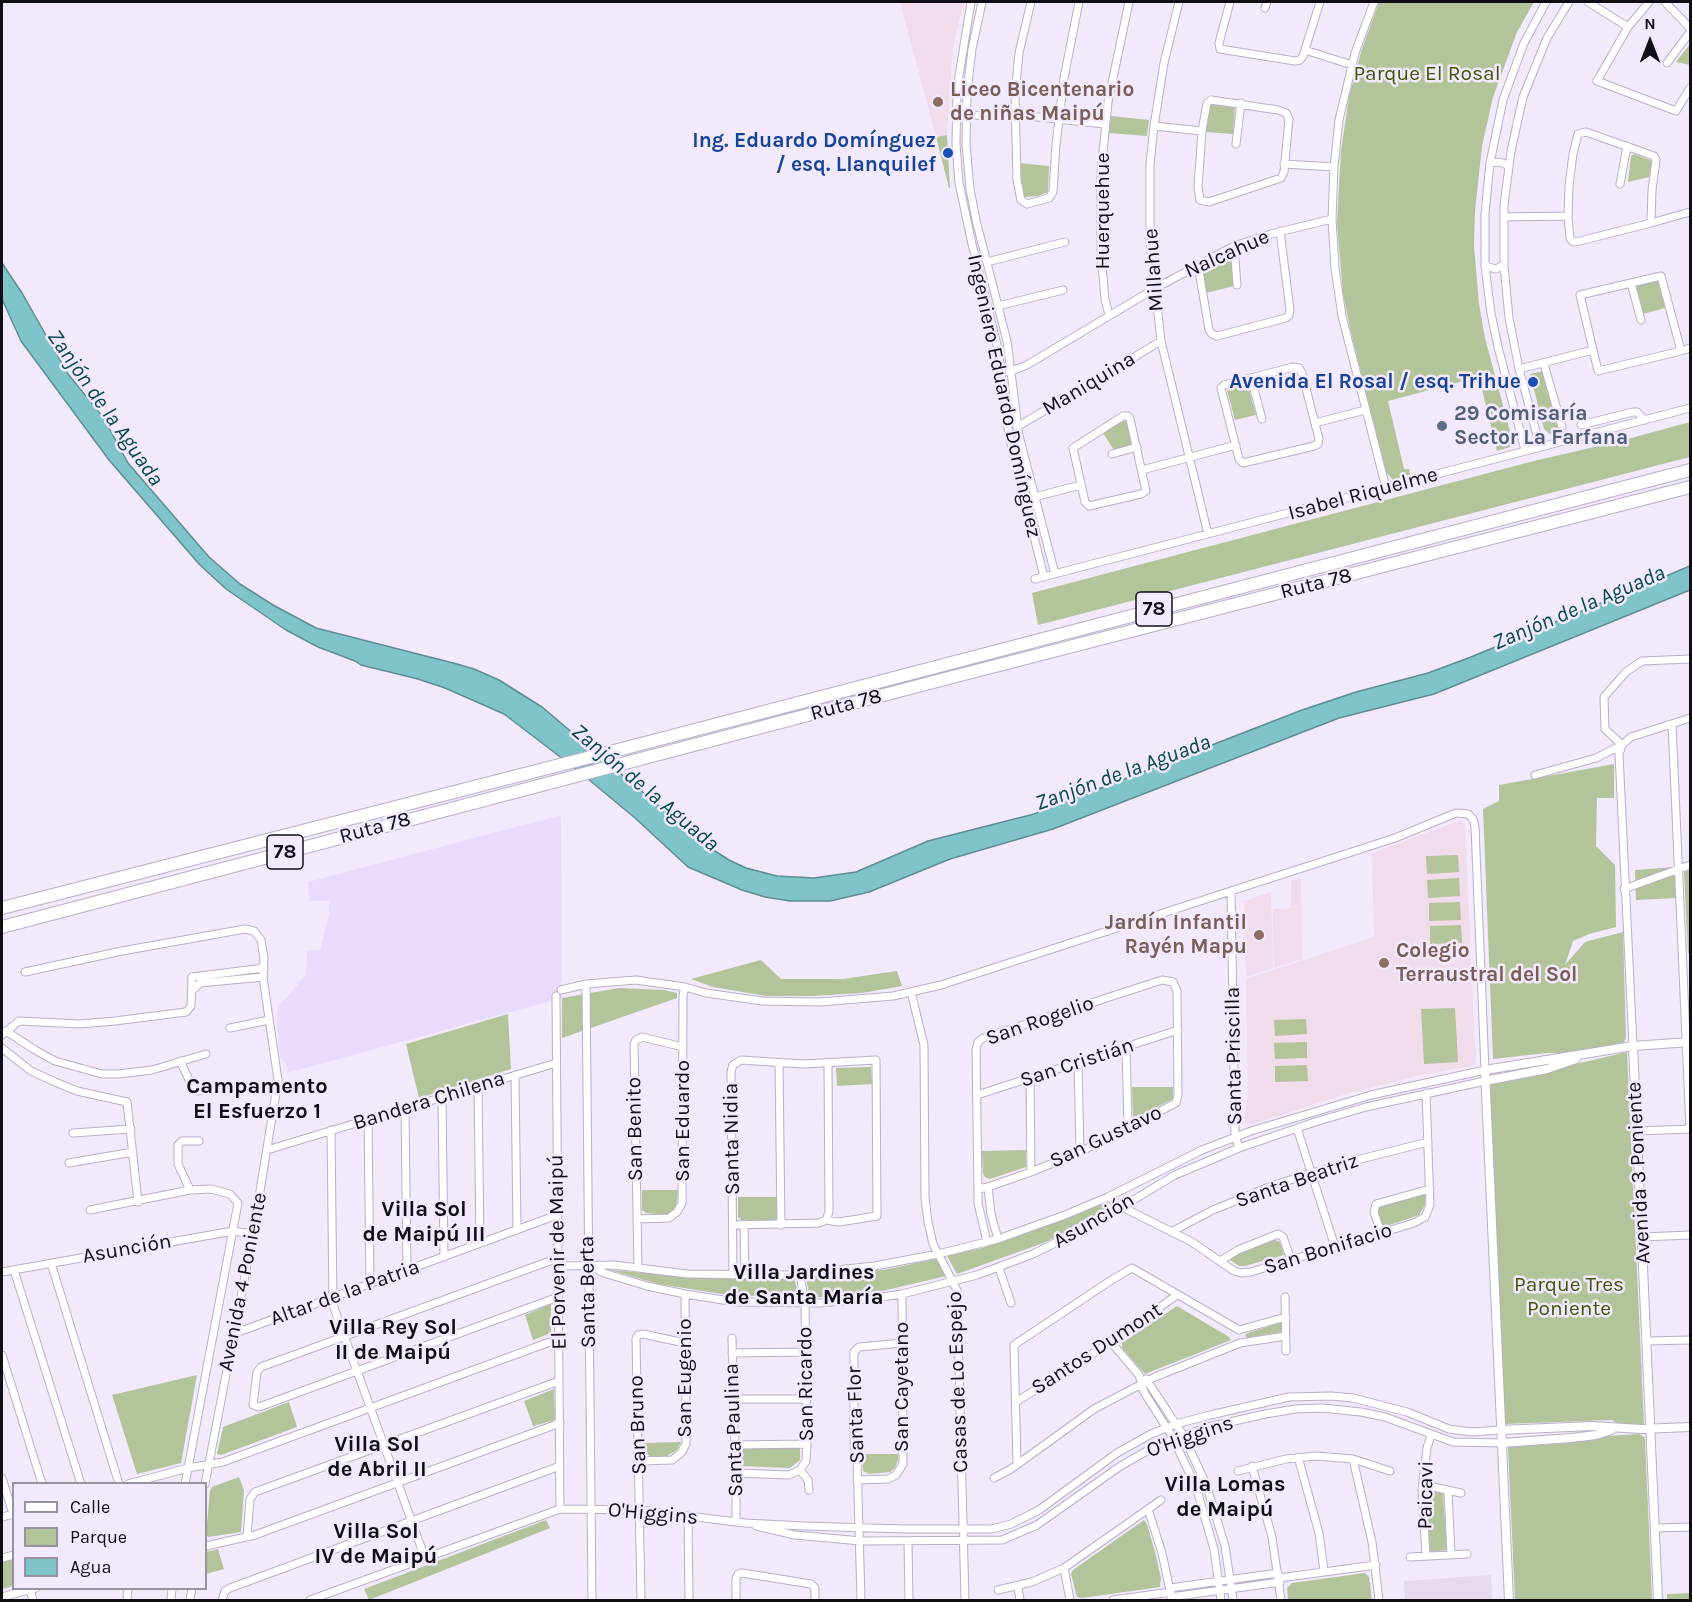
<!DOCTYPE html>
<html>
<head>
<meta charset="utf-8">
<style>
	body { margin:0 }
	#map { position:relative; width:1692px; height:1602px; overflow:hidden; background:#f2e9fd; font-family:Karla,sans-serif }
	canvas { display:block }
	.frame { position:absolute; inset:0; border:3px solid #100d15; pointer-events:none }
	.legend { position:absolute; left:12px; top:1482px; width:195px; height:108px; box-sizing:border-box; background:#f2e9fd; border:2px solid #9891a0; margin:0; padding:8px 10px; list-style:none; font-size:18px; color:#100d15 }
	.legend li { display:flex; align-items:center; gap:12px; height:30px }
	.legend b { width:30px; border:2px solid #9891a0 }
	.north { position:absolute; left:1620px; top:12px; width:60px; height:60px; -webkit-text-stroke:4px #f2e9fd; paint-order:stroke; rotate:0deg; font-size:16px; font-weight:700; line-height:24px; text-align:center; color:#100d15 }
	.north::after { content:''; display:block; margin:auto; width:21px; height:27px; background:#100d15; clip-path:polygon(50% 0,100% 100%,50% 72%,0 100%) }
</style>
</head>
<body>
<div id="map">
<canvas width="1692" height="1602"></canvas>
<div class="frame"></div>
<ul class="legend">
<li><b style="height:8px;background:#fff"></b>Calle</li>
<li><b style="height:16px;background:#b3c39a"></b>Parque</li>
<li><b style="height:16px;background:#7fc4ca"></b>Agua</li>
</ul>
<div class="north">N</div>
</div>
<script>
const c = document.querySelector('canvas').getContext('2d');
c.lineJoin = 'round';
function fill(path, color) {
  c.fillStyle = color;
  c.fill(path, 'evenodd');
}
function shape(rows) {
  const path = new Path2D();
  for (const r of rows) {
    path.moveTo(r[0], r[1]);
    for (let i = 2; i < r.length; i += 2) path.lineTo(r[i], r[i + 1]);
  }
  return path;
}
function strokePath(path, color, width, dash) {
  c.strokeStyle = color;
  c.lineWidth = width;
  c.lineCap = dash ? 'butt' : 'round';
  c.setLineDash(dash || []);
  c.stroke(path);
}
function drawText(font, color, halo, rows, align = 'center') {
  c.font = font + ' Karla,sans-serif';
  c.lineWidth = 5;
  c.setLineDash([]);
  c.textBaseline = 'middle';
  c.strokeStyle = halo;
  c.fillStyle = color;
  for (const [text, x, y, turn = 0] of rows) {
    c.save();
    c.translate(x, y);
    c.rotate((+turn || 0) * Math.PI / 180);
    c.textAlign = isNaN(turn) ? turn : align;
    if (halo) c.strokeText(text, 0, 0);
    c.fillText(text, 0, 0);
    c.restore();
  }
}
const commercial = shape([
	[1491,1575,1492,1600,1405,1600,1404,1581]
]);
const built = shape([
	[561,815,562,998,287,1073,286,1063,280,1056,277,1022,279,1006,306,975,307,951,320,950,329,915,329,901,309,901,308,882]
]);
const education = shape([
	[900,2,964,2,953,45,947,135,936,137],
	[1458,821,1462,821,1465,826,1476,1065,1412,1077,1343,1095,1253,1124,1247,1124,1244,1118,1248,1096,1246,979,1374,937,1372,853],
	[1301,877,1302,959,1274,968,1273,909,1291,908,1291,881],
	[1271,892,1273,968,1246,977,1244,901]
]);
const green = shape([
	[1379,2,1534,2,1517,32,1493,97,1482,146,1475,211,1474,246,1479,304,1485,338,1513,443,1510,447,1497,451,1479,377,1388,401,1404,469,1409,469,1410,475,1393,480,1386,472,1350,328,1343,293,1337,223,1341,151,1349,97,1361,52],
	[1690,44,1690,65,1676,62],
	[1212,103,1232,106,1235,108,1233,134,1205,132,1209,105],
	[1111,116,1149,120,1147,136,1109,133],
	[947,135,950,188,949,188,936,137],
	[1634,154,1650,160,1652,163,1649,177,1628,182,1631,156],
	[1019,163,1049,166,1048,192,1038,196,1024,197],
	[1228,254,1231,257,1234,286,1206,293,1203,268],
	[1658,281,1665,308,1643,314,1636,286],
	[1543,371,1559,433,1551,435,1544,429,1530,374],
	[1247,383,1256,415,1235,420,1227,390,1230,387],
	[1125,420,1128,423,1133,445,1114,450,1103,433],
	[1690,422,1690,457,1038,625,1032,593,1530,462,1624,440],
	[1614,764,1614,798,1597,798,1596,846,1615,865,1616,927,1589,934,1573,941,1565,965,1585,942,1623,932,1626,1037,1624,1042,1620,1044,1568,1053,1546,1053,1493,1059,1483,809,1499,801,1499,785],
	[1458,855,1459,872,1427,874,1426,856],
	[1676,867,1678,898,1636,900,1635,870],
	[1690,870,1690,953,1688,953,1684,872],
	[1459,878,1460,896,1428,898,1427,880],
	[1460,902,1461,920,1429,921,1429,903],
	[1461,925,1462,943,1430,944,1430,926],
	[761,960,781,979,843,979,897,971,902,986,862,993,812,996,766,996,713,987,691,979],
	[619,988,664,990,677,993,677,998,562,1038,562,998],
	[1455,1008,1458,1062,1424,1064,1421,1009],
	[508,1014,511,1069,419,1098,406,1044],
	[1306,1019,1307,1034,1275,1036,1274,1020],
	[1307,1042,1307,1058,1275,1059,1274,1043],
	[1627,1052,1644,1425,1619,1425,1612,1420,1505,1424,1490,1086,1491,1084],
	[1307,1065,1308,1081,1275,1082,1275,1066],
	[871,1067,872,1084,837,1086,836,1068],
	[1173,1087,1173,1099,1133,1119,1132,1087],
	[1026,1150,1026,1167,990,1179,985,1177,983,1173,982,1151],
	[642,1190,678,1190,676,1208,671,1213,665,1215,646,1213,642,1210],
	[1421,1193,1425,1195,1425,1205,1419,1215,1384,1227,1380,1224,1376,1209,1379,1205],
	[738,1197,779,1197,779,1217,774,1221,741,1220,738,1217],
	[1105,1203,1109,1208,1046,1242,957,1274,947,1256,986,1247],
	[1273,1239,1280,1242,1284,1255,1245,1266,1239,1266,1230,1260,1242,1252],
	[936,1259,946,1276,878,1292,810,1298,806,1277,883,1270],
	[610,1270,722,1279,794,1277,799,1298,729,1295,658,1284],
	[551,1304,551,1333,533,1340,525,1315],
	[1177,1306,1229,1337,1231,1340,1145,1374,1122,1348,1122,1343],
	[1282,1322,1282,1332,1247,1338,1245,1334],
	[197,1375,181,1463,137,1474,112,1395],
	[554,1389,555,1420,533,1426,524,1401],
	[289,1402,297,1427,221,1455,217,1454,223,1427],
	[1639,1434,1644,1437,1645,1440,1652,1600,1515,1600,1508,1447,1568,1443,1591,1437],
	[681,1442,677,1450,667,1456,650,1456,644,1452,644,1443],
	[741,1448,800,1448,800,1460,790,1468,741,1466],
	[862,1454,898,1454,898,1459,895,1468,890,1472,869,1474,863,1471],
	[239,1477,244,1490,241,1532,208,1537,206,1534,210,1491,212,1487],
	[1429,1488,1443,1494,1447,1550,1430,1552,1426,1490],
	[546,1520,550,1528,369,1600,364,1589],
	[1144,1520,1147,1524,1156,1556,1161,1578,1160,1587,1082,1598,1077,1597,1071,1574,1073,1570],
	[218,1549,224,1569,206,1574,206,1552],
	[13,1558,13,1586,2,1589,2,1561],
	[1365,1573,1369,1577,1372,1600,1288,1600,1287,1588,1292,1583],
	[1690,1593,1690,1600,1667,1600,1667,1594]
]);
const water = shape([
	[2,263,22,293,68,374,103,417,128,463,209,557,240,584,273,605,316,628,457,664,474,669,499,680,542,707,704,844,729,860,746,868,777,876,814,878,856,872,928,841,1034,814,1302,710,1356,692,1428,673,1471,657,1690,566,1690,590,1434,694,1339,718,1053,829,950,859,869,892,830,901,790,901,765,897,742,890,688,867,635,818,576,769,504,714,445,688,418,679,361,665,355,661,318,647,286,630,226,589,199,564,109,460,21,341,2,299,2,263]
]);
const minor = shape([
	[971,2,957,88,956,144,959,183,972,244,998,349,1009,436,1044,577],
	[982,2,972,49,967,92,966,144,970,189,976,220,1007,341,1019,436,1055,574],
	[1031,2,1019,53,1015,94,1017,180,1021,200,1027,204,1049,198,1053,192,1056,144,1064,78,1079,2],
	[1179,2,1164,63,1154,126,1150,164,1150,241,1161,341,1208,534],
	[1230,2,1219,43,1220,49,1295,61,1300,60,1303,56,1320,2],
	[1374,2,1355,53,1339,120,1334,167,1332,219,1335,268,1342,316,1386,488],
	[1588,2,1628,27],
	[1649,2,1628,27,1597,81,1676,111,1690,88],
	[1665,2,1690,28],
	[1265,8,1267,2],
	[1305,50,1352,65],
	[1667,63,1690,32],
	[1211,100,1278,110,1286,113,1289,119,1284,172,1281,178,1209,202,1200,200,1198,187,1202,131,1207,103,1211,100],
	[961,115,1028,116,1105,124],
	[1154,126,1202,131],
	[1236,144,1241,103],
	[1490,163,1500,162,1509,166],
	[1284,164,1334,167],
	[1620,184,1627,146],
	[1504,217,1568,216],
	[1651,223,1652,190,1656,160,1654,156,1586,132,1578,134,1573,154,1569,186,1568,216,1570,238,1572,241,1576,242,1651,223,1690,212],
	[1234,246,1237,285],
	[987,262,1065,242],
	[1198,265,1209,330,1212,334,1217,336,1286,318,1289,315,1290,310,1280,231],
	[1485,266,1496,269,1504,265],
	[1631,283,1641,320],
	[998,306,1063,290],
	[1109,315,1105,299,1101,254,1101,172,1108,102,1129,2],
	[1681,351,1661,276,1580,295,1598,371,1681,351,1690,348],
	[1544,364,1562,427],
	[1293,367,1299,368,1302,373,1319,439,1318,444,1314,446,1243,463,1239,459,1221,388,1224,385,1293,367],
	[1519,369,1593,350],
	[1009,372,1027,365,1154,289,1234,246,1271,234,1332,219],
	[1251,378,1262,419],
	[1123,416,1128,416,1130,419,1146,491,1141,494,1089,506,1085,502,1073,448,1123,416],
	[1315,423,1365,410],
	[1581,425,1633,412,1637,412,1645,420],
	[1017,427,1161,341],
	[1540,446,1519,369,1509,318,1504,265,1504,205,1511,151,1523,97,1547,38,1569,2],
	[1525,450,1498,347,1491,313,1485,266,1485,214,1490,163,1503,100,1524,43,1546,2],
	[1112,454,1137,447],
	[1142,470,1236,445],
	[1030,498,1081,485],
	[1035,579,1690,408],
	[1672,724,1690,1128],
	[1622,745,1619,754,1633,1046],
	[1622,745,1605,729,1604,697,1626,672,1642,661,1690,659],
	[1535,775,1596,758,1622,745,1631,737,1690,718],
	[1624,889,1690,865],
	[1231,891,1235,1136,1239,1148],
	[25,972,122,951,245,929,254,931,261,940,264,958,263,977,278,1080,253,1234,205,1484],
	[586,984,592,1600],
	[561,990,586,984,636,980,685,987,706,993,762,1001,820,1002,893,996,941,985,1231,891,1395,838,1456,813,1468,814,1473,819,1475,827,1485,1070,1371,1095,1251,1131,1202,1150,1108,1197,1065,1215,998,1239,938,1254,875,1266,788,1275,687,1274,614,1265,564,1266],
	[192,991,200,983,263,977],
	[911,992,924,1045,925,1198,928,1222,933,1244,957,1290,965,1600],
	[556,996,560,1509],
	[230,1028,269,1020],
	[6,1031,35,1050,55,1061,102,1074,118,1074,152,1070,206,1054],
	[2,1035,19,1021,80,1024,115,1021,186,1012,191,1006,192,977,264,968],
	[1126,1047,1128,1128],
	[2,1048,31,1071,55,1082,77,1091,127,1102,138,1202],
	[180,1061,193,1088,197,1091,245,1086,277,1090],
	[1078,1062,1080,1152],
	[779,1063,781,1225],
	[515,1075,517,1230],
	[1030,1078,1031,1172],
	[478,1086,480,1243],
	[977,1095,1178,1030],
	[442,1097,444,1257],
	[405,1108,407,1271],
	[368,1119,370,1284],
	[1297,1128,1335,1247],
	[331,1130,333,1305,425,1558],
	[1637,1131,1690,1129],
	[73,1133,131,1129],
	[267,1150,556,1063],
	[69,1163,133,1152],
	[988,1187,991,1214,998,1239],
	[978,1189,988,1187,1031,1172,1080,1152,1176,1103,1178,1095,1177,991,1173,982,1162,980,983,1038,978,1042,976,1050,978,1194,978,1203,987,1242],
	[190,1190,178,1164,178,1145,182,1141,199,1141],
	[1108,1197,1128,1210,1192,1242,1234,1271,1241,1273,1251,1272,1414,1223,1425,1217,1430,1205,1426,1093],
	[90,1210,190,1190,211,1189,230,1194,238,1203,185,1484],
	[637,1219,669,1218,677,1212,682,1203,683,996,685,987],
	[826,1220,829,1212,828,1063],
	[744,1225,745,1275],
	[1171,1232,1213,1210,1274,1185,1341,1164,1428,1142],
	[1381,1233,1374,1212,1376,1204,1430,1189],
	[1642,1237,1690,1235],
	[558,1258,261,1367,257,1372,253,1405,259,1407,558,1297],
	[1220,1261,1238,1250,1278,1234,1283,1237,1291,1260],
	[51,1263,119,1484],
	[590,1266,604,1273,647,1286,685,1294,736,1302,820,1303,867,1299,902,1294,977,1275,1033,1254,1093,1224,1175,1175,1239,1148,1315,1122,1366,1107,1485,1081],
	[638,1267,634,1044,636,1040,642,1037,683,1047],
	[999,1268,1011,1303],
	[14,1270,81,1484],
	[2,1272,233,1231,253,1234],
	[733,1275,731,1072,733,1065,741,1060,803,1064,876,1060,877,1216,839,1222,826,1220,819,1223,733,1225],
	[1285,1297,1286,1351],
	[1239,1330,1286,1317],
	[233,1334,557,1215],
	[732,1338,734,1434,736,1445,736,1522],
	[1646,1341,1690,1340],
	[1111,1342,1139,1375,1144,1392,1173,1438,1196,1487,1214,1549,1221,1600],
	[732,1353,806,1352],
	[2,1355,42,1484],
	[1146,1379,1183,1435,1206,1484,1225,1546,1233,1600],
	[733,1399,807,1399],
	[1016,1402,1111,1342,1177,1295],
	[736,1445,807,1444],
	[1298,1457,1319,1533,1324,1571],
	[1353,1459,1372,1542,1379,1600],
	[640,1461,672,1460,681,1453,686,1444,685,1294],
	[1017,1463,1014,1345,1110,1281,1132,1268,1239,1330],
	[1252,1466,1272,1537,1281,1600],
	[800,1470,808,1480,809,1490],
	[1238,1471,1286,1459,1316,1456,1353,1459,1390,1471],
	[736,1473,789,1475,800,1470,806,1461,807,1444,805,1304,800,1274],
	[2,1478,13,1514],
	[994,1478,1011,1469,1094,1409,1155,1377,1240,1343,1286,1336],
	[857,1480,888,1479,896,1475,903,1464,902,1294],
	[128,1484,188,1468,223,1462,558,1339],
	[1424,1485,1461,1493],
	[1448,1491,1451,1554],
	[1148,1509,1162,1553,1172,1600],
	[688,1516,689,1600],
	[2,1517,14,1514],
	[756,1526,795,1535,861,1541,1002,1540,1037,1525,1119,1467,1157,1445,1208,1427,1265,1414,1296,1409,1322,1408,1361,1412,1385,1417,1453,1442,1502,1443],
	[1655,1528,1690,1527],
	[247,1537,250,1499,255,1492,559,1381],
	[908,1541,909,1600],
	[206,1546,255,1535,560,1423],
	[1426,1555,1422,1490,1427,1448,1431,1435],
	[1410,1557,1467,1554],
	[2,1558,14,1555],
	[1064,1568,1070,1600],
	[1279,1578,1376,1565],
	[1018,1587,1020,1600],
	[1170,1588,1278,1573],
	[30,1590,33,1600],
	[998,1590,1032,1582,1064,1568,1161,1500],
	[2,1597,36,1588],
	[1171,1597,1280,1582],
	[127,1600,128,1588],
	[171,1600,172,1588],
	[190,1600,192,1588],
	[222,1600,225,1591,230,1588,560,1466],
	[310,1600,560,1509,640,1510,745,1523,804,1526,905,1529,992,1529,1011,1524,1039,1510,1117,1453,1151,1434,1176,1424,1210,1415,1289,1397,1331,1396,1353,1398,1407,1412,1449,1429,1472,1432,1501,1430],
	[641,1600,636,1339,638,1335,643,1334,685,1343],
	[736,1600,736,1579,738,1574,742,1573,811,1584,815,1588,815,1600],
	[861,1600,857,1457,854,1445,854,1352,859,1347,902,1343],
	[1113,1600,1171,1592]
]);
const tertiary = shape([
	[1633,1046,1658,1600],
	[1485,1081,1547,1069,1576,1059],
	[1501,1430,1592,1426,1641,1429,1690,1427],
	[1502,1443,1571,1438,1596,1435,1611,1430],
	[1509,1600,1485,1070,1633,1046,1690,1042]
]);
const motorway = shape([
	[2,908,618,750,1690,470],
	[2,927,937,681,1690,487]
]);
const markers = [
	[938,102,6,"#8d6e63"],
	[948,153,6,"#1a4fb4"],
	[1533,382,6,"#1a4fb4"],
	[1442,426,6,"#5c6f8a"],
	[1259,935,6,"#8d6e63"],
	[1384,963,6,"#8d6e63"]
];
const shields = [
	[1154,609,36],
	[285,852,36]
];
const shieldNames = [
	["78",1154,609],
	["78",285,852]
];
const parkNames = [
	["Parque El Rosal",1427,74],
	["Parque Tres",1569,1285],
	["Poniente",1569,1309]
];
const educationNames = [
	["Liceo Bicentenario",950,90],
	["de niñas Maipú",950,114],
	["Jardín Infantil",1247,923,"right"],
	["Rayén Mapu",1247,947,"right"],
	["Colegio",1396,951],
	["Terraustral del Sol",1396,975]
];
const transitNames = [
	["Ing. Eduardo Domínguez",936,141],
	["/ esq. Llanquilef",936,165],
	["Avenida El Rosal / esq. Trihue",1521,382]
];
const streetNames = [
	["Huerquehue",1103,211,-90],
	["Nalcahue",1227,254,-24],
	["Millahue",1154,270,-94],
	["Maniquina",1089,384,-31],
	["Ingeniero Eduardo Domínguez",1004,396,78],
	["Isabel Riquelme",1363,494,-15],
	["Ruta 78",1316,584,-14],
	["Ruta 78",846,705,-15],
	["Ruta 78",375,828,-15],
	["San Rogelio",1040,1021,-19],
	["Santa Priscilla",1234,1056,-91],
	["San Cristián",1077,1063,-18],
	["Bandera Chilena",429,1101,-17],
	["San Eduardo",683,1121,-90],
	["San Benito",635,1129,-91],
	["San Gustavo",1106,1137,-25],
	["Santa Nidia",732,1139,-91],
	["Avenida 3 Poniente",1639,1173,-93],
	["Santa Beatriz",1297,1181,-19],
	["Asunción",1094,1221,-30],
	["Asunción",127,1249,-10],
	["San Bonifacio",1328,1249,-17],
	["El Porvenir de Maipú",558,1252,-91],
	["Avenida 4 Poniente",243,1282,-79],
	["Santa Berta",588,1292,-91],
	["Altar de la Patria",345,1293,-20],
	["Santos Dumont",1097,1349,-33],
	["San Eugenio",685,1378,-90],
	["Casas de Lo Espejo",958,1382,-92],
	["San Ricardo",806,1384,-91],
	["San Cayetano",902,1387,-90],
	["Santa Flor",856,1415,-92],
	["San Bruno",638,1425,-92],
	["Santa Paulina",734,1430,-92],
	["O'Higgins",1190,1437,-19],
	["Paicavi",1426,1495,-89],
	["O'Higgins",653,1514,5]
];
const serviceNames = [
	["29 Comisaría",1454,414],
	["Sector La Farfana",1454,438]
];
const waterNames = [
	["Zanjón de la Aguada",105,408,55],
	["Zanjón de la Aguada",1579,608,-23],
	["Zanjón de la Aguada",1123,773,-20],
	["Zanjón de la Aguada",645,788,40]
];
const neighbourhoodNames = [
	["Campamento",257,1087],
	["El Esfuerzo 1",257,1112],
	["Villa Sol",424,1210],
	["de Maipú III",424,1235],
	["Villa Jardines",804,1273],
	["de Santa María",804,1298],
	["Villa Rey Sol",393,1328],
	["II de Maipú",393,1353],
	["Villa Sol",377,1445],
	["de Abril II",377,1470],
	["Villa Lomas",1225,1485],
	["de Maipú",1225,1510],
	["Villa Sol",376,1532],
	["IV de Maipú",376,1557]
];
fill(commercial, '#e6daef');
fill(built, '#e9dbfb');
fill(education, '#f1dcec');
fill(green, '#b3c39a');
fill(water, '#7fc4ca');
strokePath(water, '#5e8d94', 1.5);
strokePath(minor, '#b9afc7', 9);
strokePath(tertiary, '#b9afc7', 10);
strokePath(motorway, '#b9afc7', 14);
strokePath(minor, '#fff', 7);
strokePath(tertiary, '#fff', 8);
strokePath(motorway, '#fff', 12);
for (const [x, y, r, color] of markers) {
  const dot = new Path2D();
  dot.arc(x, y, r, 0, 2 * Math.PI);
  c.fillStyle = color;
  c.fill(dot);
  strokePath(dot, '#f2e9fd', 2);
}
for (const [x, y, w] of shields) {
  const box = new Path2D();
  box.roundRect(x - w / 2, y - 17, w, 34, 4.5);
  c.fillStyle = '#f2e9fd';
  c.fill(box);
  strokePath(box, '#100d15', 1.5);
}
drawText('bold 20px', '#100d15', null, shieldNames);
drawText('21px', '#3f5405', '#f2e9fd', parkNames);
drawText('bold 21px', '#785e54', '#f2e9fd', educationNames, 'left');
drawText('bold 21px', '#164399', '#f2e9fd', transitNames, 'right');
drawText('21px', '#100d15', '#f2e9fd', streetNames);
drawText('bold 21px', '#4e5e75', '#f2e9fd', serviceNames, 'left');
drawText('italic 22px', '#06484d', '#f2e9fd', waterNames);
drawText('bold 22px', '#100d15', '#f2e9fd', neighbourhoodNames);
</script>
</body>
</html>
